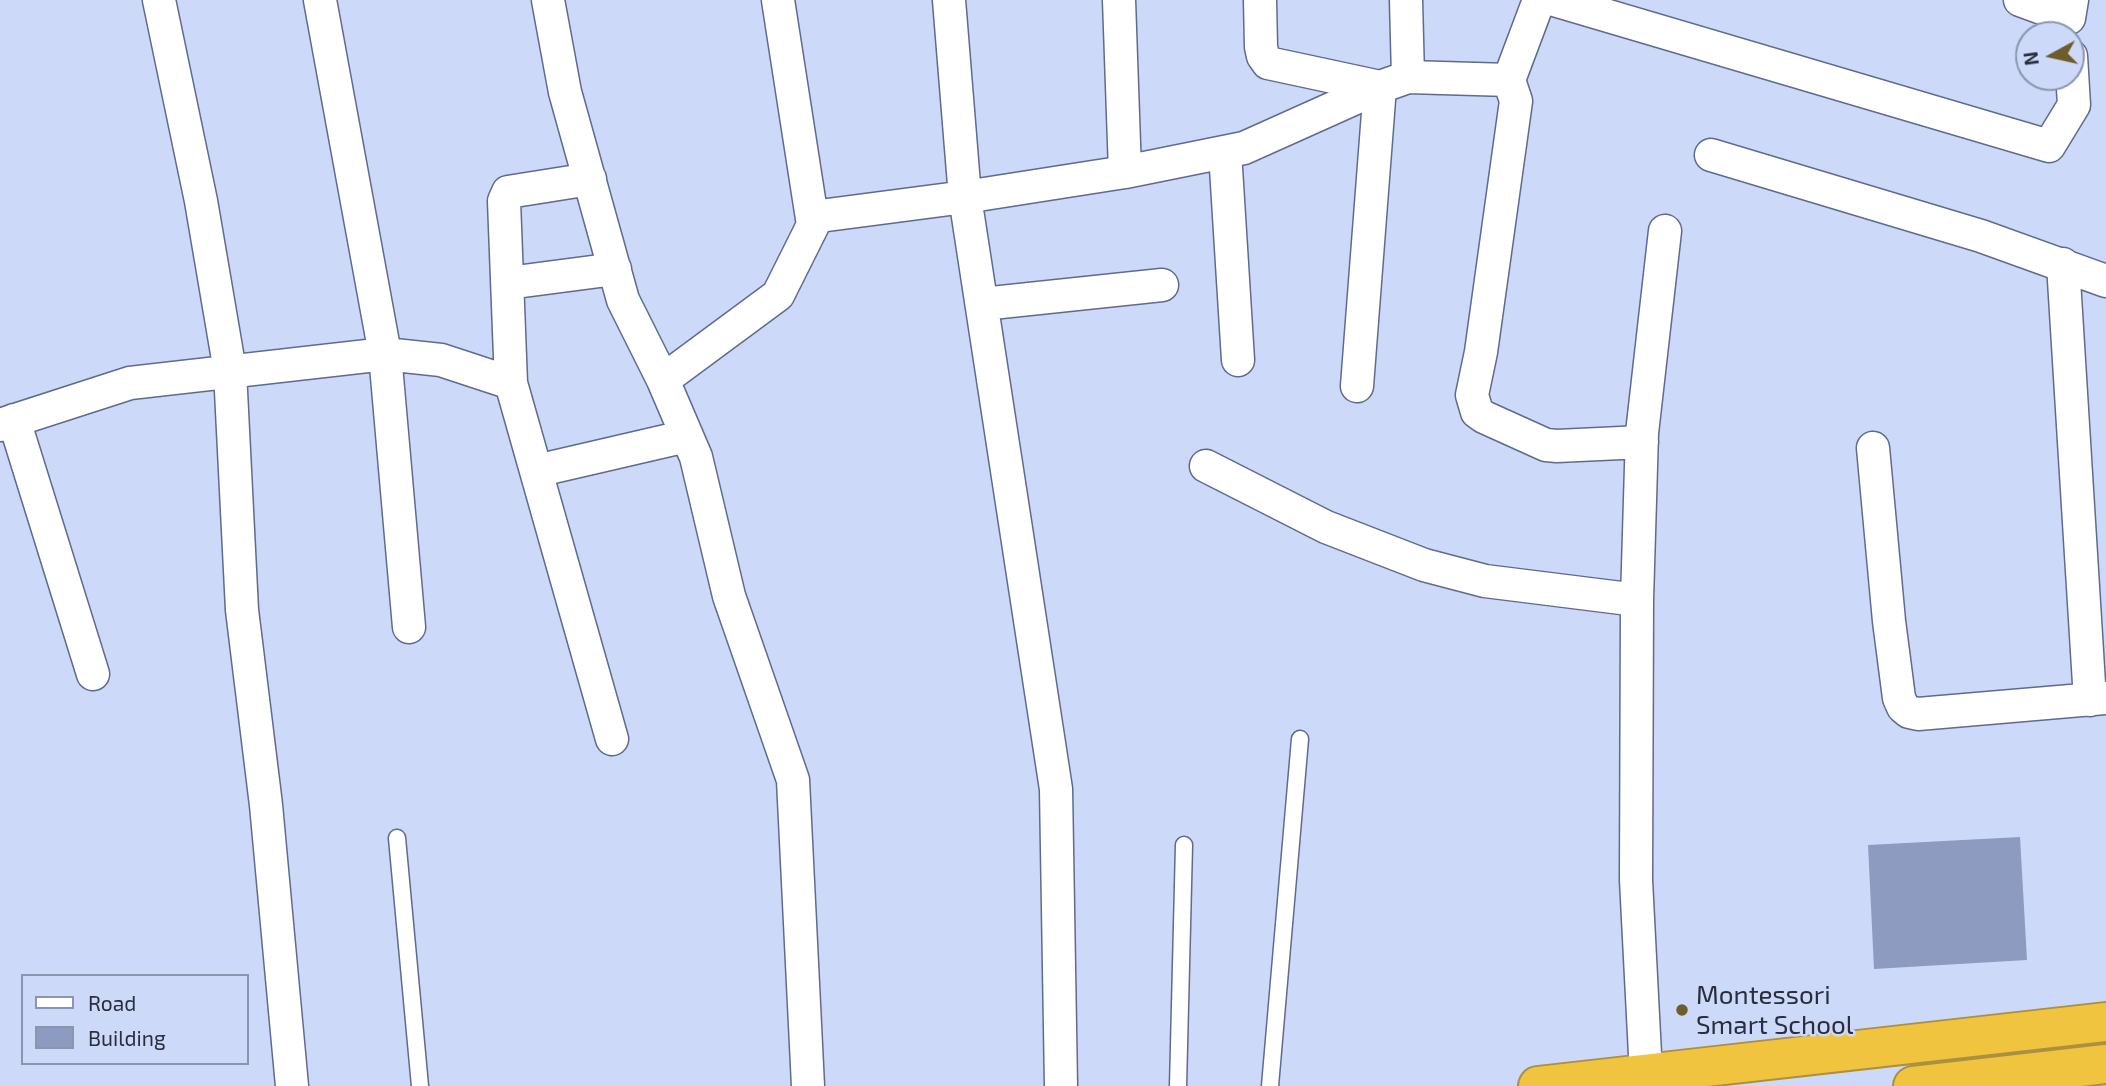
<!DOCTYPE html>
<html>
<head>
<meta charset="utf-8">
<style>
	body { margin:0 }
	#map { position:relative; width:2106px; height:1086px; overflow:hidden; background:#cdd9f9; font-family:"Exo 2",sans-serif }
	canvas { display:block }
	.legend { position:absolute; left:21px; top:974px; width:228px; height:91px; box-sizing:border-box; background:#cdd9f9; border:2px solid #8b95ae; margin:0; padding:9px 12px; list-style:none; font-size:21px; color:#282e3d }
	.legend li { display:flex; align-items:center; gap:14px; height:35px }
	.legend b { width:35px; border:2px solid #8b95ae }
	.north { position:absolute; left:2015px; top:21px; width:70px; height:70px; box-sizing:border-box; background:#cdd9f9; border:2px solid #8b95ae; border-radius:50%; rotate:262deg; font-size:19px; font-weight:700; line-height:28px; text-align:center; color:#282e3d }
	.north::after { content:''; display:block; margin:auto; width:24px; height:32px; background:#6e5c2a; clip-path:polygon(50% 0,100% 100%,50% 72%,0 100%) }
</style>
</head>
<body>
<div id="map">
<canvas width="2106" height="1086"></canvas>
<ul class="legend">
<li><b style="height:9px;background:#fff"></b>Road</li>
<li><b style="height:19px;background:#8d9bc0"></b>Building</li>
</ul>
<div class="north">N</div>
</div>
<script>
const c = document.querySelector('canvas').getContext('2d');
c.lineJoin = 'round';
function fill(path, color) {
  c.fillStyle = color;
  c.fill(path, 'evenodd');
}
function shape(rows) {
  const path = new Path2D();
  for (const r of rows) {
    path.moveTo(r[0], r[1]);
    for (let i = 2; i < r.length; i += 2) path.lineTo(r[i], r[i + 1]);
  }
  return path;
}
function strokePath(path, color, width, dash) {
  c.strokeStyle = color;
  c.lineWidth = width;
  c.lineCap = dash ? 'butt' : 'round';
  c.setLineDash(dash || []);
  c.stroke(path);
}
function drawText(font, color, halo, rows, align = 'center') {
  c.font = font + ' "Exo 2",sans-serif';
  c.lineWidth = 5;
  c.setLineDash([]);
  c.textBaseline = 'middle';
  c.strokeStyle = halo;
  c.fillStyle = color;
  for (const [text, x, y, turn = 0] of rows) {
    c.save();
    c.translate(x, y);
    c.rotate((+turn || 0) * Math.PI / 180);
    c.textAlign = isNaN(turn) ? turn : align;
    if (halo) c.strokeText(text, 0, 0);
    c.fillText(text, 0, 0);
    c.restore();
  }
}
const building = shape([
	[2020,837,2027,960,1874,969,1868,845]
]);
const lane = shape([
	[397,838,420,1086],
	[1178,1086,1184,845],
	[1270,1086,1300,739]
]);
const street = shape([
	[159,0,201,201,230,371,242,610,266,805,292,1086],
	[320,0,385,354,409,627],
	[548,0,565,92,623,300,663,380,696,457,729,596,793,780,808,1086],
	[949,0,965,197,1125,172,1244,148,1380,87,1408,77,1406,0],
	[1119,0,1125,172],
	[1260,0,1261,47,1263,56,1268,63,1380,87,1357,386],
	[1554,0,2049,146,2074,105,2071,56],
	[2020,0,2069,18,2072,0],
	[1408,77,1509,80,1516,101,1481,352,1472,395,1477,412,1484,417,1546,445,1557,446,1642,442],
	[1509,80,1539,0],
	[1225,152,1238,360],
	[1711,155,1981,236,2106,281],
	[812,217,965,197,1056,789,1061,1086],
	[2063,264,2090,700],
	[508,283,615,269],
	[982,304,1162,285],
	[663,380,778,295,813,225,778,0],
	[511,383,612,739],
	[14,420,93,674],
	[0,425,130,383,385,354,441,360,511,383,504,201,508,192,590,179],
	[1873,448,1889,621,1899,698,1903,707,1909,712,1918,714,2106,698],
	[1206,466,1326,527,1424,565,1485,581,1637,600],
	[536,471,687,436],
	[1646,1074,1636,880,1637,600,1642,433,1665,231]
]);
const highway = shape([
	[1538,1086,2106,1022],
	[1913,1086,2106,1064]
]);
const markers = [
	[1682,1010,7,"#6e5c2a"]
];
const poiNames = [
	["Montessori",1696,995],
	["Smart School",1696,1025]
];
fill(building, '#8d9bc0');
strokePath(lane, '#5f6b8e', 19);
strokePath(street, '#5f6b8e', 35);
strokePath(highway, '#ab903f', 42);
strokePath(lane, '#fff', 16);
strokePath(street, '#fff', 32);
strokePath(highway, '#f1c440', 38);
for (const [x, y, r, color] of markers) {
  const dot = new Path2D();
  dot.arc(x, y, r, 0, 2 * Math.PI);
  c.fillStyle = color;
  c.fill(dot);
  strokePath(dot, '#cdd9f9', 2.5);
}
drawText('26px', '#282e3d', '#cdd9f9', poiNames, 'left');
</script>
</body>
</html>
